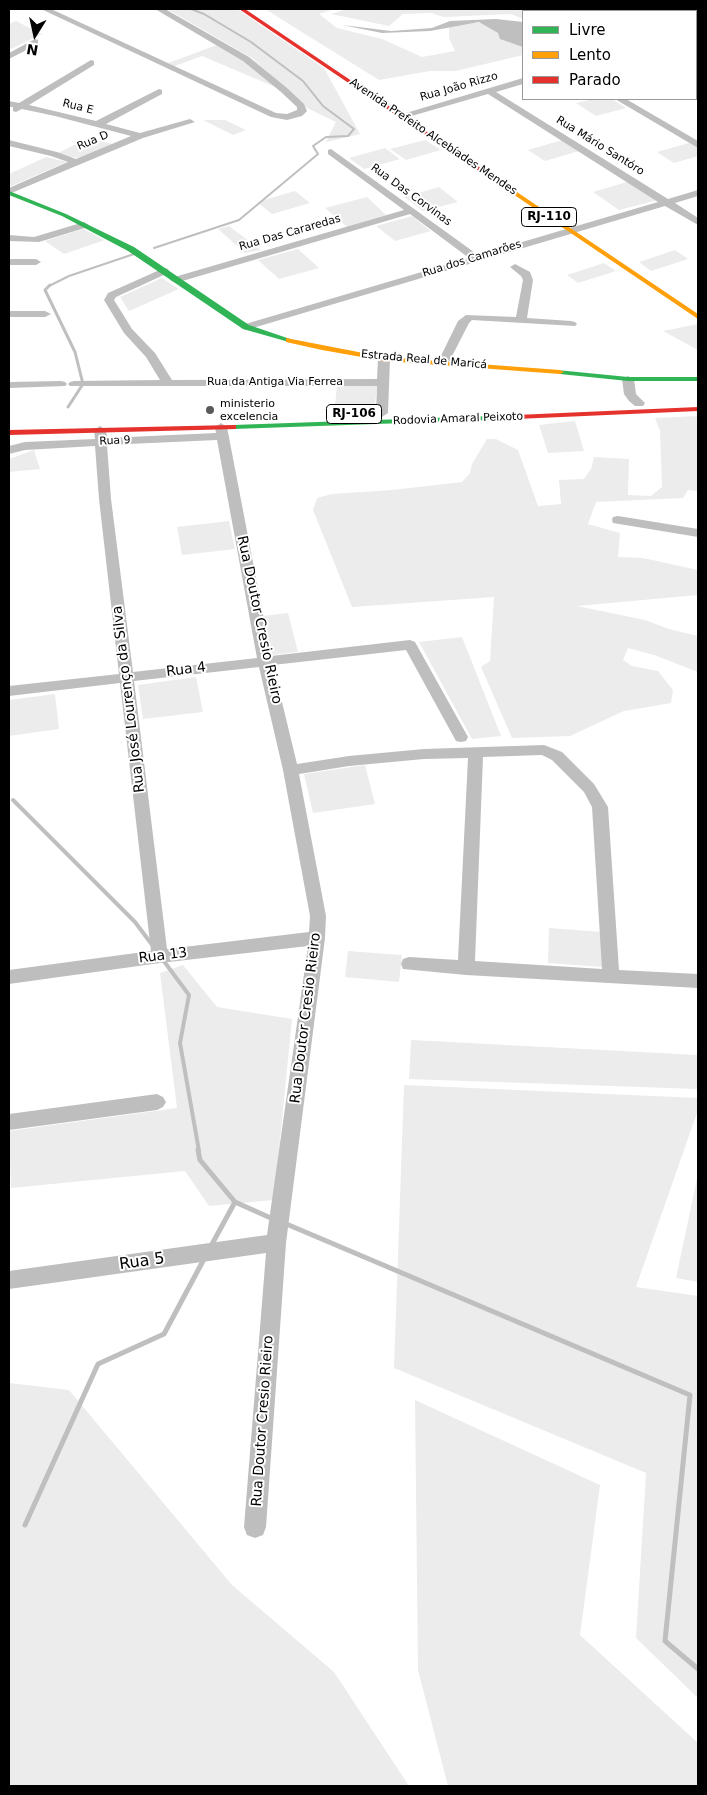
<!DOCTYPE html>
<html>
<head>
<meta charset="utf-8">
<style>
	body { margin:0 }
	#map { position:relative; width:707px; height:1795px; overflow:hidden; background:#fff; font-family:"DejaVu Sans",sans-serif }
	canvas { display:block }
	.frame { position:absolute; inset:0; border:10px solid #000; pointer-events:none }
	.legend { position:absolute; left:522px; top:10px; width:175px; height:90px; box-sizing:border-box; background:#fff; border:1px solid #999; margin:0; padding:6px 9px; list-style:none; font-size:15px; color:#000 }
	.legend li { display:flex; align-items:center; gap:10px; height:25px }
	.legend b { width:25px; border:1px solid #999 }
	.north { position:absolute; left:10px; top:10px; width:50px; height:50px; -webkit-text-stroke:4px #fff; paint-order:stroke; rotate:190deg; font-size:14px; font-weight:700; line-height:20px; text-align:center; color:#000 }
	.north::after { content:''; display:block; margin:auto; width:18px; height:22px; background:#000; clip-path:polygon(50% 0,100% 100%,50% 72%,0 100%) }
</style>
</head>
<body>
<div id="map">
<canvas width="707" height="1795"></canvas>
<div class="frame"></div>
<ul class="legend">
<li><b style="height:6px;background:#30b455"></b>Livre</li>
<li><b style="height:6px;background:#ff9f0a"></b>Lento</li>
<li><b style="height:6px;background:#e5322d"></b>Parado</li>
</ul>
<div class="north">N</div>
</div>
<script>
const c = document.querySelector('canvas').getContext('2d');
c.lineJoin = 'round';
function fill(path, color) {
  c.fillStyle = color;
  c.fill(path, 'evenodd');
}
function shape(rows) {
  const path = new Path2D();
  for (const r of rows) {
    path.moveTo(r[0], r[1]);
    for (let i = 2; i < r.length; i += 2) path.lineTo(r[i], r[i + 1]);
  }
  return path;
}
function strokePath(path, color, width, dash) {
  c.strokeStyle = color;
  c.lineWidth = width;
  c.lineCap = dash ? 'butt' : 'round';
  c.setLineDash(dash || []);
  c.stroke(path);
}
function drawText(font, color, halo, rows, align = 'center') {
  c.font = font + ' "DejaVu Sans",sans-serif';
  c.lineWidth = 4;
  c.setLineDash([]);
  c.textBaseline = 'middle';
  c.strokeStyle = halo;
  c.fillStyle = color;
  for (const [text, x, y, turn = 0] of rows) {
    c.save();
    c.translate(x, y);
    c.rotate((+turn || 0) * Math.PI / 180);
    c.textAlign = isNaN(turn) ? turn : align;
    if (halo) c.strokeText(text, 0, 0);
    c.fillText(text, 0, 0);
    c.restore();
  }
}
const green = shape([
	[167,9,237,9,324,68,360,134,326,142,336,122,307,108,252,58],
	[265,9,334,9,319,14,337,28,382,39,422,57,455,51,449,38,449,25,496,21,523,24,523,55,456,71,430,71,379,80],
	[347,9,634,9,633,11,523,11,523,19,511,14,444,17,431,13,403,14,389,26,331,14],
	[16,21,42,34,9,50,9,24],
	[217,45,242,59,275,87,202,56,175,66,168,63],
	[594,99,612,99,626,108,596,116,576,103],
	[203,120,225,120,246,130,233,135],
	[88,138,113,144,78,158,56,154],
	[425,140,441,150,406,160,390,149],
	[562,140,579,151,545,161,528,150],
	[689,143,698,148,698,156,674,163,657,152],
	[385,148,400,159,364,169,349,158],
	[46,157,67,162,9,187,9,174],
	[627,182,658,200,619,210,593,192],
	[439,187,458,202,423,211,404,197],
	[295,191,310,203,272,214,257,202],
	[367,197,386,215,347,227,325,208],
	[412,216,431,231,395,241,376,226],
	[229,226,261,250,245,253,218,229],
	[83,229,105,240,64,254,45,241],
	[298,249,319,268,279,279,258,260],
	[675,250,688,259,651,271,639,262],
	[604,263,616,271,578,283,567,275],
	[162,278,179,289,129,311,120,297],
	[698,324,698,350,663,331],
	[337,385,377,385,375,405,335,406],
	[698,416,698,491,688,490,683,498,596,502,588,524,620,533,618,557,643,558,698,570,698,595,577,606,645,620,669,629,698,636,698,672,654,655,628,648,623,660,632,666,658,671,673,690,671,703,624,711,570,736,512,738,481,667,490,661,494,597,352,607,313,510,317,498,332,494,392,490,462,482,470,473,472,464,487,439,496,439,518,450,538,506,561,504,559,480,584,479,591,469,594,457,629,459,628,495,651,496,662,487,660,431,655,418],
	[575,421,584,451,548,453,539,425],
	[34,450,40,469,9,472,9,459],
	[229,521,235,549,182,555,177,527],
	[288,613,298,652,272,655,263,616],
	[462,637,501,736,472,739,419,642],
	[196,677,203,712,143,719,138,685],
	[55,694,59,729,9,736,9,700],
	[365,765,375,804,313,813,304,774],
	[549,928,602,932,603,967,548,963],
	[348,951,402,955,399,982,345,977],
	[183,965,217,1007,292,1019,274,1200,209,1206,185,1171,11,1188,9,1131,177,1108,160,973],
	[411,1040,698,1055,698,1089,409,1079],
	[404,1085,698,1098,698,1110,636,1287,698,1296,698,1698,636,1638,646,1473,394,1368],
	[698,1174,698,1282,676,1278],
	[9,1383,69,1390,232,1585,334,1672,409,1786,9,1786],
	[415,1400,600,1485,580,1635,698,1743,698,1786,448,1786,418,1670]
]);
const water = shape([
	[496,19,523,22,523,47,500,39,498,33,479,22,430,31,382,33,342,25,391,31,432,28,450,21]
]);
const streamFar3 = shape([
	[154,248,239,220,318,154,313,146,326,137,348,136,354,129,323,106,303,81,251,42,204,14,191,9],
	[49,286,69,276,134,254]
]);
const streamFar2 = shape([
	[50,285,45,290,75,352,83,384,68,407]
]);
const streamFar1 = shape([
	[13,800,135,922,153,946],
	[163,960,189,995,180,1043,199,1151]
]);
const stream = shape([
	[198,1150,200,1160,235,1202,211,1246],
	[235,1202,273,1219],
	[284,1223,690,1395,665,1641,698,1669],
	[25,1525,98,1364,164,1334,204,1259]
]);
const street = shape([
	[41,9,51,9,276,113,287,114,297,110,297,107,281,92,243,61,155,9,165,9,249,57,287,88,304,104,307,111,302,116,287,120,271,117,41,9],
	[35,39,38,40,38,44,9,59,9,53,35,39],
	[696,44,698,45,698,51,696,50,696,44],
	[91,60,94,61,94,65,29,105,96,121,159,89,162,90,162,94,106,124,140,133,190,119,195,122,143,138,9,194,9,188,68,162,51,156,9,146,9,140,57,152,76,159,131,136,55,116,22,109,16,112,13,111,13,107,9,107,9,101,19,103,91,60],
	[696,76,698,77,698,84,696,83,696,76],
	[523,78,523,84,496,92,668,199,698,190,698,196,675,203,698,218,698,225,665,206,246,330,240,327,242,325,469,258,410,214,179,282,175,283,170,280,171,278,404,210,328,154,328,150,331,149,478,255,658,202,488,94,401,119,396,116,523,78],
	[615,99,626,99,698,141,698,148,615,99],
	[84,222,89,225,88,227,39,242,9,241,9,235,34,237,84,222],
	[9,259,36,259,41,262,36,265,9,265,9,259],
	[515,264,530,272,533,280,527,318,571,321,575,322,577,324,575,326,472,320,469,323,448,364,440,364,438,362,458,321,466,315,516,317,523,280,521,276,510,267,515,264],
	[164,268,168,269,169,271,168,273,116,297,114,300,132,329,155,353,172,380,377,379,378,359,384,356,390,359,388,413,382,417,376,413,377,386,70,386,68,384,70,382,74,381,160,380,146,357,124,333,104,300,108,293,164,268],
	[9,311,45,311,51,314,45,317,9,317,9,311],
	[628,376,634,379,636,394,645,403,643,406,635,406,629,401,624,394,622,379,628,376],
	[61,381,65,382,67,384,65,386,9,388,9,382,61,381],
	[221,423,227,427,271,656,410,640,415,642,468,737,466,741,461,742,456,741,406,650,273,665,297,764,349,756,424,749,544,745,562,752,594,784,608,807,619,970,698,974,698,988,466,975,403,969,401,964,403,959,409,957,458,960,468,758,424,759,349,766,299,774,326,916,325,938,286,1243,266,1527,263,1535,255,1538,247,1535,244,1527,266,1253,9,1289,9,1271,267,1235,308,946,160,963,9,984,9,970,151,951,120,683,9,696,9,686,119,674,99,499,95,446,25,450,9,454,9,446,25,442,95,439,94,430,100,426,106,430,107,438,216,433,215,427,221,423],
	[217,440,257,658,133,672,111,499,107,445,217,440],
	[259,667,283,770,310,916,309,932,167,949,134,681,259,667],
	[542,755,552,760,584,792,592,807,602,969,475,961,483,757,542,755],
	[618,516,698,529,698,537,613,523,612,520,613,517,618,516],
	[157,1094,163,1097,166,1102,163,1107,157,1110,9,1130,9,1114,157,1094]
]);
const fast = shape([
	[9,191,66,214,134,247,249,325,293,340,289,342,243,329,128,251,62,216,9,195,9,191],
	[557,370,628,377,698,377,698,381,628,381,560,374,556,372,557,370],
	[516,415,519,415,519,419,233,429,229,427,233,425,516,415]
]);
const slow = shape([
	[504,186,508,186,698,314,698,319,504,188,504,186],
	[286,338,384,357,560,370,564,372,560,374,384,361,322,350,286,342,286,338]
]);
const jam = shape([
	[239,9,245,9,509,187,504,188,239,9],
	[698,407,698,411,516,419,512,417,516,415,698,407],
	[233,425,236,425,236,429,9,435,9,430,233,425]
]);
const markers = [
	[210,410,5,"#595959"]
];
const farStreetnames = [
	["Rua João Rizzo",459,87,-16],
	["Rua E",78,107,14],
	["Avenida Prefeito Alcebíades Mendes",433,137,34],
	["Rua D",93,141,-23],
	["Rua Mário Santóro",600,146,32],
	["Rua Das Corvinas",411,195,36],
	["Rua Das Cararedas",290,233,-16],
	["Rua dos Camarões",472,259,-17],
	["Estrada Real de Maricá",424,360,5],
	["Rua da Antiga Via Ferrea",275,382],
	["Rodovia Amaral Peixoto",458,419,-2],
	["Rua 9",115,441,-3]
];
const farPoinames = [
	["ministerio",220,404],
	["excelencia",220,417]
];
const shields = [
	[549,217,55],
	[354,414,55]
];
const shieldNames = [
	["RJ-110",549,217],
	["RJ-106",354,414]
];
const streetNames = [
	["Rua Doutor Cresio Rieiro",259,620,78],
	["Rua 4",186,670,-7],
	["Rua José Lourenço da Silva",129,699,-97],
	["Rua 13",163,956,-7],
	["Rua Doutor Cresio Rieiro",306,1018,-83],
	["Rua Doutor Cresio Rieiro",263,1421,-86]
];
const nearStreetnames = [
	["Rua 5",142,1262,-8]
];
fill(green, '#ececec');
fill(water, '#bfbfbf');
strokePath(streamFar3, '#bfbfbf', 2);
strokePath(streamFar2, '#bfbfbf', 3);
strokePath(streamFar1, '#bfbfbf', 4);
strokePath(stream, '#bfbfbf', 5);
fill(street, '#bebebe');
fill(fast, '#30b455');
fill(slow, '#ff9f0a');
fill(jam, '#e5322d');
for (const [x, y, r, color] of markers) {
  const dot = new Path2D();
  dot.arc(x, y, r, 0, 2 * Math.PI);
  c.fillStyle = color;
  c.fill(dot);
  strokePath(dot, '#fff', 2);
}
drawText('11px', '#000', '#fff', farStreetnames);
drawText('11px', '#000', '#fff', farPoinames, 'left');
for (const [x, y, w] of shields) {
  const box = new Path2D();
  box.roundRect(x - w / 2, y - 9.5, w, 19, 4);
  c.fillStyle = '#fff';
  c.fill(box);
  strokePath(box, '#000', 1);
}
drawText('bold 12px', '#000', null, shieldNames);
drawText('14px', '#000', '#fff', streetNames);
drawText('16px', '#000', '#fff', nearStreetnames);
</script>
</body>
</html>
